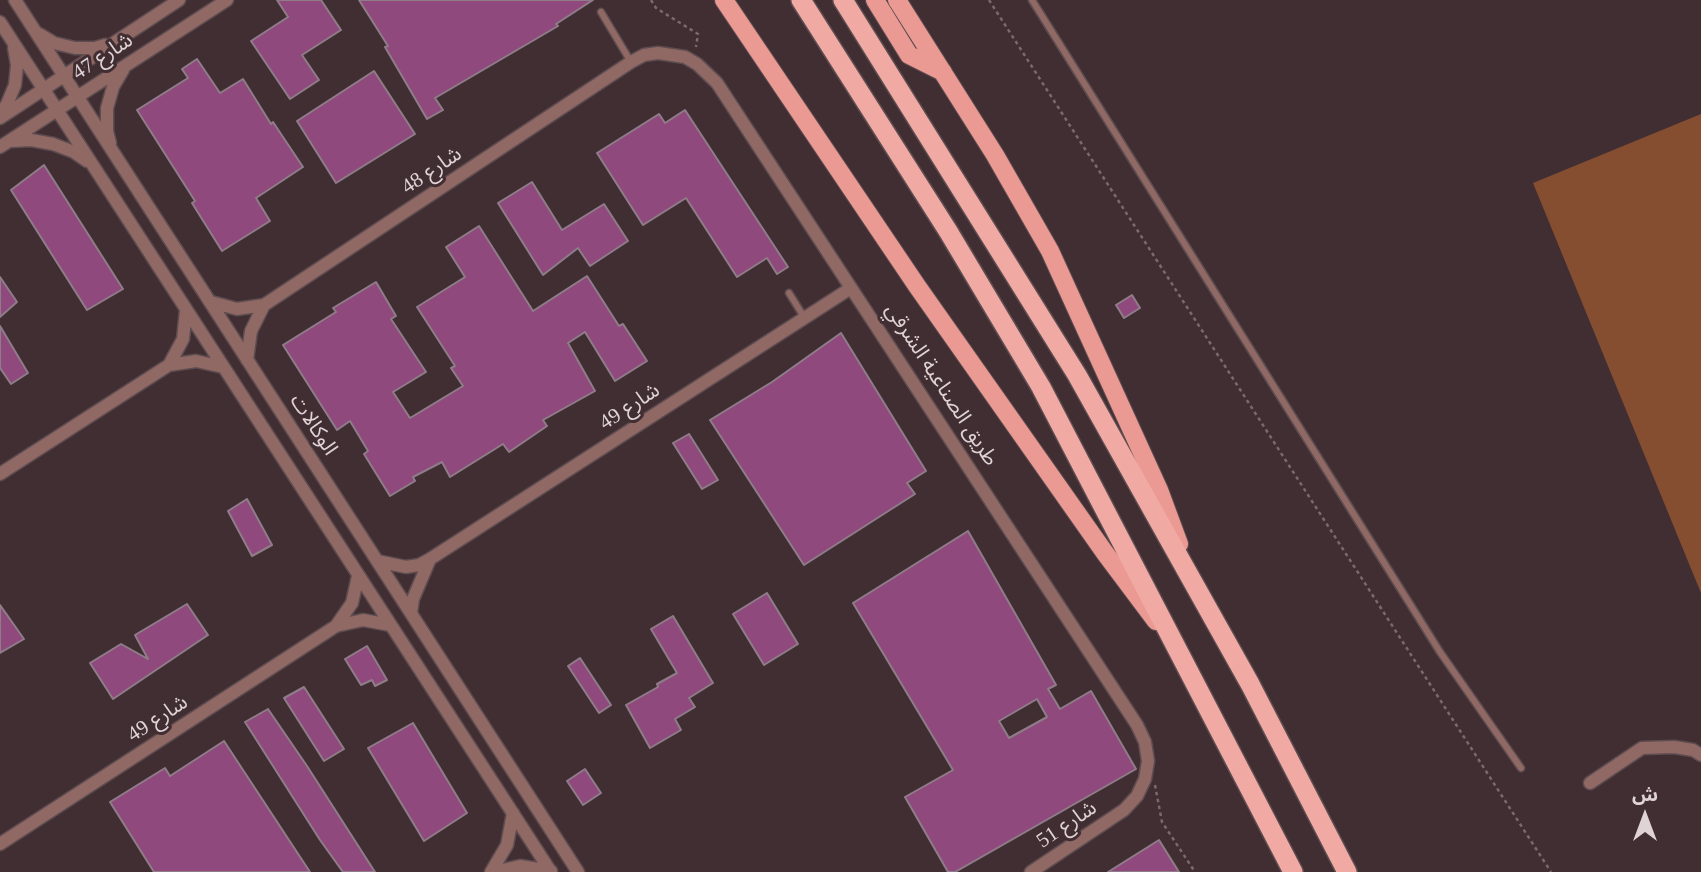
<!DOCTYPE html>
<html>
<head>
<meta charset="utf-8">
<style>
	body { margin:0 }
	#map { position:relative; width:1701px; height:872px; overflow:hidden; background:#412e33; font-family:"Times New Roman","Noto Sans Arabic",serif }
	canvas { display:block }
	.north { position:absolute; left:1610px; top:781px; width:70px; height:70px; -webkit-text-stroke:5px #412e33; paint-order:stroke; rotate:0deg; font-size:19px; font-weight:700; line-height:28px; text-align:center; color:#dfd3d6 }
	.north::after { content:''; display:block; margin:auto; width:24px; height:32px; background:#dfd3d6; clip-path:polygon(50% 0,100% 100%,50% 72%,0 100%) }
</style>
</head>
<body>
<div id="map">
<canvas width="1701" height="872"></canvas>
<div class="north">ش</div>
</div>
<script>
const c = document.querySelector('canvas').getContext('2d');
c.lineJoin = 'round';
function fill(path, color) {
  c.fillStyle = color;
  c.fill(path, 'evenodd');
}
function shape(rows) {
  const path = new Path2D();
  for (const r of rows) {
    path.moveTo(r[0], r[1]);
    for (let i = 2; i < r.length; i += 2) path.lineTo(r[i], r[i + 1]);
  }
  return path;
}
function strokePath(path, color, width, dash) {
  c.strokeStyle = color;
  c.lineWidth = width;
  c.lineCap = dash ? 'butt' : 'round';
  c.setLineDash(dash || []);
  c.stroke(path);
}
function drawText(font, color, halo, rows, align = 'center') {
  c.font = font + ' "Times New Roman","Noto Sans Arabic",serif';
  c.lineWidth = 6;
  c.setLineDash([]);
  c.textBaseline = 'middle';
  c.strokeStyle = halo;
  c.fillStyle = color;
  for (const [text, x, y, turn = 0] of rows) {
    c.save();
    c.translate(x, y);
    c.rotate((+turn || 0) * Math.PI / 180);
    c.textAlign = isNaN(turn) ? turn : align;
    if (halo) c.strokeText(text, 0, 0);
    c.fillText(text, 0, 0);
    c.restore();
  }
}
const green = shape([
	[1701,114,1701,593,1533,183]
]);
const building = shape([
	[277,0,321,0,341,30,302,55,319,80,290,99,251,41,288,17,277,0],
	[359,0,593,0,556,24,558,26,435,98,443,110,427,119,385,47,388,46,359,0],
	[197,59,220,93,243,79,271,124,273,122,303,167,256,198,270,221,222,251,192,203,195,201,137,110,188,78,182,69,197,59],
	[374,71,415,134,336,183,297,121,374,71],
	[685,110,788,267,777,274,767,258,737,277,686,198,643,225,597,153,659,114,665,123,685,110],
	[44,165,123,289,87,310,11,190,44,165],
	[532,182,562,230,604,204,628,241,590,266,578,248,543,275,498,203,532,182],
	[479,226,533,311,587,276,619,326,623,324,647,361,615,381,585,332,568,343,595,391,543,420,547,426,509,452,503,444,450,477,442,462,413,477,415,481,390,496,364,454,368,451,350,421,337,430,283,345,336,312,333,308,376,282,396,316,391,319,426,372,393,392,410,418,463,386,451,368,455,366,417,307,465,277,446,247,479,226],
	[0,277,17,302,0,317,0,277],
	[1132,295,1140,308,1124,318,1116,305,1132,295],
	[0,326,28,373,11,384,0,368,0,326],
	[841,333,926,471,907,483,915,494,804,565,710,420,772,382,841,333],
	[689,434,718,480,702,489,673,443,689,434],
	[247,499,272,545,252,556,228,511,247,499],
	[968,531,1056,685,1048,689,1060,709,1091,691,1136,769,955,872,948,872,905,797,953,770,853,603,968,531],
	[1037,699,1047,717,1009,738,999,721,1037,699],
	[767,593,798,644,764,665,733,614,767,593],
	[187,604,208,635,113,699,90,663,121,644,148,659,135,635,187,604],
	[0,605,24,639,0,653,0,605],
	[673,616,713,683,689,698,695,707,675,719,681,730,650,748,626,705,658,687,657,684,677,673,651,629,673,616],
	[367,646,387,680,375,686,372,680,361,685,345,659,367,646],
	[580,658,611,705,599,713,568,666,580,658],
	[304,687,344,749,324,761,284,698,304,687],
	[268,709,307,766,375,872,343,872,320,840,245,722,268,709],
	[413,723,467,813,424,841,368,748,413,723],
	[224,741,310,872,154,872,110,802,165,768,170,776,224,741],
	[585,769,601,793,583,805,567,781,585,769],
	[1159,840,1179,872,1108,872,1159,840]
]);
const path = shape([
	[651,0,656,8,698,34,696,47],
	[989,0,1551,872],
	[1155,785,1162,822,1195,872]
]);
const service = shape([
	[1032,0,1440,652,1521,768],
	[601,12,631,62],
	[789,293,804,317]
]);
const minor = shape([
	[15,0,578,872],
	[0,22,551,872],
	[39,34,54,43,75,48,95,48,105,45],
	[0,115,7,104,15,85,17,65,14,48],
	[0,118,179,0],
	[12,141,31,140,53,144,74,152,87,161],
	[110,143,107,131,107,108,113,87,123,70],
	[0,147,227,0],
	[211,302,237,309,264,305,631,62,644,55,658,53,685,57,697,64,717,83,1137,725,1145,742,1148,761,1145,779,1137,796,1124,810,1031,872],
	[247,360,251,331,264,305],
	[169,365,183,339,186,310],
	[0,474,169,365,196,361,223,367],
	[377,561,406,567,419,565,430,559,851,288],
	[411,613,413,599,430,559],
	[336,626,352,603,358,576],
	[1590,783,1642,748,1674,747,1693,750,1701,755],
	[0,844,336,626,363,620,390,625],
	[491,872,507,845,513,813],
	[494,872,520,866,551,871]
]);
const primary = shape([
	[724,0,917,286,1105,553,1156,621],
	[875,0,909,55,943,72],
	[897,0,995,155,1050,251,1159,490,1179,544]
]);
const trunk = shape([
	[801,0,948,231,1041,387,1293,872],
	[843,0,1077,375,1250,684,1347,872]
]);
const streetNames = [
	["شارع 47",103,57,-33],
	["شارع 48",432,171,-34],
	["طريق الصناعية الشرقي",941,385,57],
	["شارع 49",630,407,-33],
	["الوكالات",313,425,57],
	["شارع 49",158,719,-33],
	["شارع 51",1067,825,-34]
];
fill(green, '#854e30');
fill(building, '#90497c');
strokePath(building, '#8e7c88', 2);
strokePath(service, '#5d4c50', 9);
strokePath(minor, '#5d4c50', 15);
strokePath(primary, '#5d4c50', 20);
strokePath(trunk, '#5d4c50', 22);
strokePath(path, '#7a696d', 2.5, [3.5, 3.5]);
strokePath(service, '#906864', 6);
strokePath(minor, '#906864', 12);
strokePath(primary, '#ea9a92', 18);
strokePath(trunk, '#f0aaa3', 19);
drawText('21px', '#dfd3d6', '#412e33', streetNames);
</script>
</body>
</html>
